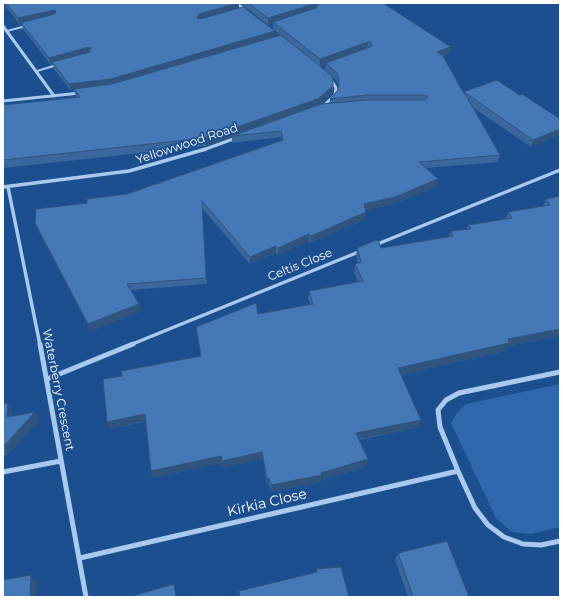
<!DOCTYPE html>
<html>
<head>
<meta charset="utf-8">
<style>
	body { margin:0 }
	#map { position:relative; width:563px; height:600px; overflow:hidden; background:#1b4f8f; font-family:Montserrat,sans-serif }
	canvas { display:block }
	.frame { position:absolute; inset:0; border:4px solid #fff; pointer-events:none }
</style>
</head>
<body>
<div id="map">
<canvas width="563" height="600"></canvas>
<div class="frame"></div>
</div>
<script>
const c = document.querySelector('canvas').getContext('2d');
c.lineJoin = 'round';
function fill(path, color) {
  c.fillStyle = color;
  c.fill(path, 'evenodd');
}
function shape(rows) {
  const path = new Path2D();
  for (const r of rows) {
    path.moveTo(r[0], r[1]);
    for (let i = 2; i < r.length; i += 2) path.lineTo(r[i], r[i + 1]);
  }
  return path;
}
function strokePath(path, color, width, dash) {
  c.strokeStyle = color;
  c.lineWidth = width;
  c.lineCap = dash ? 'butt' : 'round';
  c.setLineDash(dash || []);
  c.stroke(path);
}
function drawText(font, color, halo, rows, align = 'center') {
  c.font = font + ' Montserrat,sans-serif';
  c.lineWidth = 3.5;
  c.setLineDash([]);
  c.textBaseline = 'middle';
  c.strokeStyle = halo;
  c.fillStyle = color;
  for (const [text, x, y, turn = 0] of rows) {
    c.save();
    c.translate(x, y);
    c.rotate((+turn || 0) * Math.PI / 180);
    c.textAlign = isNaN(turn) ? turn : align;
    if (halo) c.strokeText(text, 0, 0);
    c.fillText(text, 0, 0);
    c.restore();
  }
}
const green = shape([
	[560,384,560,527,531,534,512,532,496,518,451,423,457,413,466,404]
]);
const service = shape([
	[7,31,26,26],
	[37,71,57,65]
]);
const minorFar2 = shape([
	[236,3,245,10],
	[3,26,54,96],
	[3,101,80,93],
	[322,107,335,95,336,88,330,78],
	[203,150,236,138]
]);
const minorFar1 = shape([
	[3,187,129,171,206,149],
	[8,187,40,345],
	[375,245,560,170],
	[130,345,361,251]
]);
const minor = shape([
	[40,344,86,597],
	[560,372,459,393,446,400,438,410,440,427,458,471,475,508,488,525,504,537,523,544,541,545,560,541],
	[47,379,133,344],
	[3,472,61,461],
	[80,558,458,471]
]);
const wall = shape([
	[3,3,239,3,239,8,275,37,313,61,273,29,273,23,268,25,240,3,383,3,450,54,443,56,463,92,519,95,560,119,531,147,471,106,500,155,498,162,426,168,438,179,437,186,394,204,366,210,366,219,310,243,309,241,278,255,276,253,250,264,202,208,207,284,131,290,141,311,91,331,38,230,35,223,87,203,127,194,282,140,281,137,232,143,232,137,206,146,3,168,3,105,76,97,74,90,71,91,54,69,53,64,51,65,23,29,22,24,20,25,7,8,3,9],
	[326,64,325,70,320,66],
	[330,75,336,80,339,86,338,90,330,99,330,104,319,105,332,94,333,88],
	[560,196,560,336,508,346,506,351,401,375,418,427,359,440,368,459,366,467,321,480,321,482,271,492,269,485,267,486,263,459,223,468,222,463,153,478,151,471,145,422,110,429,107,422,122,376,201,356,258,314,310,304,308,299,309,291,358,282,354,273,355,264,358,263,356,256,357,248,381,248,449,237,451,231,467,229,468,225,506,219,508,212,543,206,546,199],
	[3,404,12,411,12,416,39,420,8,455,3,456],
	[398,553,469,597,408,597,395,560]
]);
const shadedWall = shape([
	[3,3,5,3,7,8,3,9],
	[239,3,239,9,199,21,197,18,199,14],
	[317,3,316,10,273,22,273,23,268,25,268,18],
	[55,10,56,16,21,23,22,24,20,25,18,18],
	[275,31,275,38,112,86,74,89,74,90,71,91,69,84],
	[368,42,367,48,320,66,320,59],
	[89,47,90,54,52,62,53,64,51,65,49,58],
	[451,47,450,54,435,59,437,52],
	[333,81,332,94,318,106,232,136,232,137,206,146,205,138],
	[560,129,560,135,531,147,533,140],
	[438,179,437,186,394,204,363,211,364,204],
	[366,212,366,219,310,243,311,236],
	[309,234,309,241,278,255,278,248],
	[276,246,276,253,250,264,250,257],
	[139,304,141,311,91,331,88,324],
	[560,329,560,336,508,346,506,351,396,376,398,368,508,339],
	[8,403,12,411,11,424,7,417],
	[35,412,39,420,8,455,4,447],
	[145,414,147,421,110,429,107,422],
	[421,420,418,427,355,440,356,433],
	[262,452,263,459,223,468,222,461],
	[221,456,222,463,153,478,151,471],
	[368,459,366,467,321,480,321,482,271,492,271,485,321,473],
	[269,478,269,485,267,486,267,479],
	[31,575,37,582,36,597,30,597]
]);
const building = shape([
	[6,3,238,3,199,14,197,18,200,19,243,7,275,31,111,79,69,84,52,62,90,52,91,48,89,47,49,58,21,23,54,14,56,12,55,10,18,18,6,3],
	[248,3,383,3,451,47,437,52,443,56,463,92,497,80,519,95,522,94,560,119,560,129,533,140,464,92,500,155,419,162,438,179,395,197,364,204,366,212,311,236,309,234,278,248,276,246,250,257,202,201,206,278,127,284,139,304,88,324,35,223,36,209,87,203,87,199,127,194,283,140,281,131,232,136,321,104,367,100,425,100,428,97,425,95,367,95,330,99,338,90,339,81,337,73,326,63,370,47,372,45,371,42,368,42,320,59,273,22,316,8,318,6,317,3,268,18,248,3],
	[281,35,326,71,332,76,333,81,333,86,318,99,205,138,3,160,3,105,80,97,74,89,112,84,281,35],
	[560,196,560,329,508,339,509,343,398,368,421,420,356,433,368,459,321,473,322,475,271,485,269,478,267,479,262,452,222,461,221,456,151,471,145,414,107,422,103,379,122,376,121,371,201,356,196,327,256,303,258,314,313,304,309,291,363,281,355,264,361,262,357,248,374,241,378,240,381,248,453,236,451,231,471,229,468,225,512,218,508,212,550,205,546,199,560,196],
	[8,403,7,417,35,412,3,447,3,404,8,403],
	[447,541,469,597,413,597,398,553,447,541],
	[341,567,349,597,240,597,239,591,317,572,316,569,341,567],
	[31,575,30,597,3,597,3,580,31,575],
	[174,584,176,597,132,597,132,596,174,584]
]);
const streetNames = [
	["Yellowwood Road",187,144,-18],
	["Celtis Close",300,265,-22],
	["Waterberry Crescent",58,390,79]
];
const nearStreetnames = [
	["Kirkia Close",267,503,-13]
];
fill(green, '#2e69ad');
strokePath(service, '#a9c9ee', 2);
strokePath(minorFar2, '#a9c9ee', 3);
strokePath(minorFar1, '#a9c9ee', 3.5);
strokePath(minor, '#a9c9ee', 5);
fill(wall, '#3a679d');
fill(shadedWall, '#305480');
fill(building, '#4478b7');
strokePath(building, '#305480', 1);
drawText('12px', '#fff', '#1b4f8f', streetNames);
drawText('14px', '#fff', '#1b4f8f', nearStreetnames);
</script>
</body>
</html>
